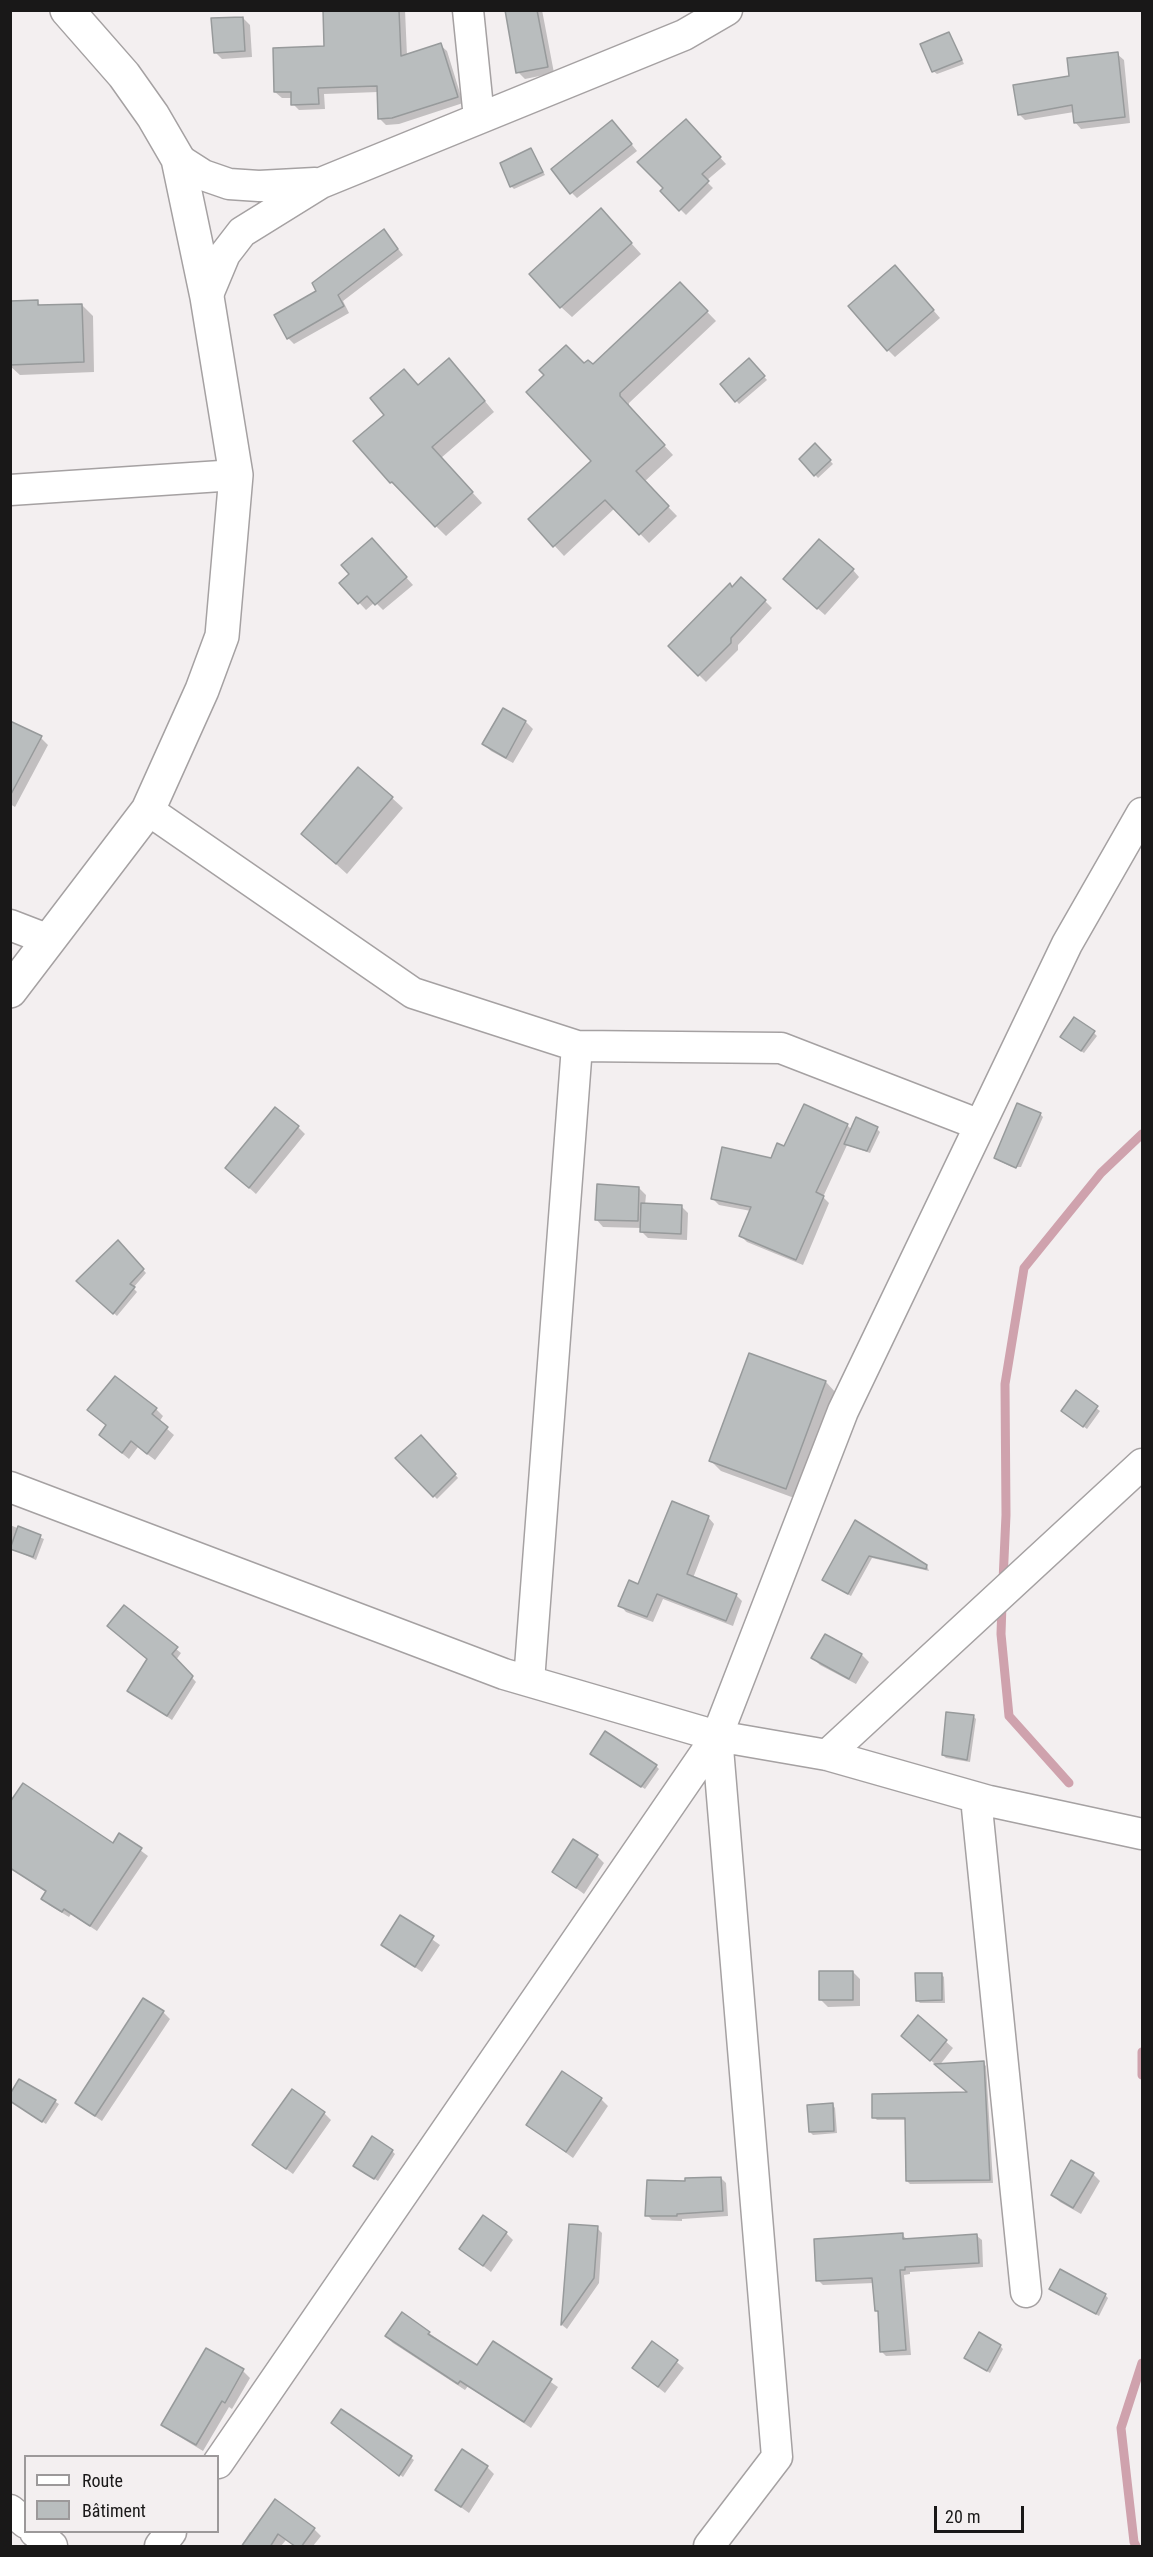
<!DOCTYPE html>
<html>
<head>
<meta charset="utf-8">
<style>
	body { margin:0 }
	#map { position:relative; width:1153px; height:2557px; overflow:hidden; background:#f3eff0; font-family:"Roboto Condensed",sans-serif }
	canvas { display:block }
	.frame { position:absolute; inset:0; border:12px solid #191818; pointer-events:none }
	.legend { position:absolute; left:24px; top:2455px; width:195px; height:78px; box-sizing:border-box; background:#f3eff0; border:2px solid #9c999a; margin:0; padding:8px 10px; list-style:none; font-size:18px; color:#191818 }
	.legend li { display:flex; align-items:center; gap:12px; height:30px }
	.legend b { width:30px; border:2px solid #9c999a }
	.scale { position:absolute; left:934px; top:2506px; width:90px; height:27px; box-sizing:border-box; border:3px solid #191818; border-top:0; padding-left:8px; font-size:18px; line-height:21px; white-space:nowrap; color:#191818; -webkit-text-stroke:4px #f3eff0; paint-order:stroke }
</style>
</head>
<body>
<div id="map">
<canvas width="1153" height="2557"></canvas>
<div class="frame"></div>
<ul class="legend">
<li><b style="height:8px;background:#fff"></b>Route</li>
<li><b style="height:16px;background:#b9bdbe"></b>Bâtiment</li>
</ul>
<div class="scale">20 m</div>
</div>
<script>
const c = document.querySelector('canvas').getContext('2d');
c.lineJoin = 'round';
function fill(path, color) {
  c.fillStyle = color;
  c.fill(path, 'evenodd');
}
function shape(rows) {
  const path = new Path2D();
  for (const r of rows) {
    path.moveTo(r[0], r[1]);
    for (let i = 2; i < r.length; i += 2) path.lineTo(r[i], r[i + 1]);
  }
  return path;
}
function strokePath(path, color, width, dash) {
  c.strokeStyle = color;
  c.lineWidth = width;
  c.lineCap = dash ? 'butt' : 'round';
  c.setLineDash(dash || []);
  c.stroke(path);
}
const shadow = shape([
	[324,10,405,10,407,56,440,45,447,51,463,103,399,124,386,125,379,118,378,92,324,94,325,109,299,110,293,104,292,98,282,98,275,92,325,47],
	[510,10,542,10,554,73,525,79,518,72],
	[243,18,250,25,252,57,222,59,215,52],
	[951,37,964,64,937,74,933,71],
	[1117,54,1124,60,1130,123,1081,129,1075,122,1074,112,1025,120,1019,114,1070,78],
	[691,126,726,164,706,181,713,188,686,215,662,191],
	[618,128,637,151,577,198,572,193],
	[531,149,545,175,514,189,511,186],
	[611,221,641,254,572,317,561,307],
	[384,231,403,255,343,301,349,313,294,344,288,338,318,291],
	[902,274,940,318,895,357,888,350],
	[680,284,716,321,629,403,629,407,673,455,644,482,677,516,649,543,615,508,564,556,530,519,593,461,584,365,593,366],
	[37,302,42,307,82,305,93,316,94,372,20,375,10,366,10,303],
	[749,360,767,380,739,404,722,384],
	[459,370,494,412,441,458,482,503,446,536,391,482,419,387],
	[815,445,833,464,818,478,801,459],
	[379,547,413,585,383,610,375,602,366,610,341,583],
	[853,570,859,577,825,615,792,586],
	[733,588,765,601,772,608,738,645,738,650,706,682,670,646],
	[503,710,526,722,533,729,513,763,491,751,484,744],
	[10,729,41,738,48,745,15,807,10,804],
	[392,798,403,808,347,874,303,834],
	[1094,1033,1097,1036,1084,1053,1065,1040],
	[1040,1114,1043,1117,1021,1167,1012,1167,999,1161,996,1158],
	[847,1125,852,1130,877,1129,880,1132,870,1153,847,1145,823,1197,829,1203,803,1265,747,1242,741,1236,751,1211,719,1205,712,1198,772,1160,785,1148],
	[298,1127,305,1134,256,1194,227,1168],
	[639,1188,646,1195,645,1205,681,1206,688,1213,687,1240,648,1238,641,1231,642,1228,603,1227,596,1219],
	[118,1242,146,1273,133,1288,137,1292,117,1316,78,1281],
	[750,1355,826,1382,836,1393,797,1499,721,1471,711,1461],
	[115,1378,156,1409,163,1416,159,1422,174,1435,155,1460,138,1447,129,1459,108,1442,108,1426],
	[1076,1393,1100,1411,1087,1429,1066,1414],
	[421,1437,458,1478,437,1499,397,1458],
	[708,1517,714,1524,693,1578,736,1595,742,1601,733,1626,663,1599,653,1622,626,1612,620,1605],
	[856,1522,927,1566,929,1571,872,1558,851,1596,827,1583,824,1580],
	[10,1525,44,1539,36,1560,10,1548],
	[124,1608,181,1653,176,1660,196,1682,172,1720,129,1691,149,1660],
	[825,1636,862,1655,869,1662,856,1684,820,1665,813,1658],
	[973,1716,976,1719,970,1762,946,1758,943,1755],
	[595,1757,656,1766,659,1769,645,1789],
	[120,1835,148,1856,97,1931,71,1914,69,1917,49,1905,43,1898,47,1893,10,1868,113,1845],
	[597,1856,604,1863,584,1894,554,1872],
	[401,1917,440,1945,422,1972,383,1945],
	[853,1972,860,1979,860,2006,828,2007,821,2000],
	[941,1974,944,1977,945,2003,920,2003,917,2000],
	[163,2012,170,2019,102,2121,84,2109,77,2102],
	[918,2017,953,2048,939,2066,983,2063,986,2066,993,2183,910,2184,907,2181,907,2120,877,2120,874,2117,970,2093,910,2043],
	[20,2081,59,2104,46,2124,13,2102],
	[601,2099,608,2106,573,2158,528,2125],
	[832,2104,835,2108,837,2133,813,2135,810,2132],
	[324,2113,331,2120,293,2174,254,2145],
	[392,2151,395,2154,378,2181,358,2169],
	[1093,2174,1100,2181,1081,2214,1060,2202,1053,2195],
	[721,2178,726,2183,728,2216,682,2219,682,2221,652,2220,647,2215,686,2183],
	[570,2226,597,2228,602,2233,599,2283,567,2329,562,2325],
	[506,2233,513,2240,491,2272,461,2249],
	[902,2235,908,2240,977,2236,982,2240,983,2267,910,2272,910,2274,904,2275,911,2355,886,2356,881,2351,879,2313,876,2310,874,2283,823,2285,818,2280],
	[1054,2291,1105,2295,1108,2298,1099,2316],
	[429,2333,478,2367,494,2343,558,2387,531,2428,468,2386,465,2390,393,2343,386,2336],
	[653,2343,684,2368,665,2393,634,2368],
	[1000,2346,1003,2349,990,2373,966,2358],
	[207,2350,243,2371,250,2378,232,2409,229,2407,203,2451,170,2431,163,2425],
	[341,2411,414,2460,403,2477,336,2426],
	[487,2467,494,2474,469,2513,437,2490],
	[314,2529,321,2536,313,2546,295,2546,286,2540,281,2546,241,2546,250,2532]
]);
const stream = shape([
	[1003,1581,1006,1515,1005,1384,1024,1268,1101,1173,1142,1134],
	[1002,1604,1001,1634,1009,1716,1069,1783],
	[1142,2052,1142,2075],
	[1136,2546,1134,2542,1121,2428,1142,2363]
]);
const building = shape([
	[323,10,399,10,401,56,441,43,458,97,392,118,378,119,377,86,318,88,319,104,291,105,291,92,274,92,273,48,324,46,323,10],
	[505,10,537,10,548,67,516,73,505,10],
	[243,17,245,51,214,53,211,18,243,17],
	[949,32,962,60,932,72,920,44,949,32],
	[1118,52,1125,117,1074,123,1072,105,1018,115,1013,85,1069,76,1067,58,1118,52],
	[686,119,721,157,702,174,709,181,679,211,660,191,663,188,637,162,686,119],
	[612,120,632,144,570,194,551,169,612,120],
	[531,148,543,172,510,187,500,163,531,148],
	[601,208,632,243,560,308,529,274,601,208],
	[384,229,398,249,338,295,344,306,287,339,274,315,316,291,312,283,384,229],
	[895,265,934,310,887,351,848,306,895,265],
	[680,282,708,311,620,393,620,396,665,445,636,471,669,506,639,535,605,500,553,547,528,519,591,461,526,392,544,375,539,370,566,345,584,363,588,360,593,364,680,282],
	[38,300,38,305,82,304,84,362,10,365,10,301,38,300],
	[449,358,485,401,432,447,473,492,435,527,392,482,390,483,353,441,384,415,370,398,404,369,418,385,449,358],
	[749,358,765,376,735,402,720,384,749,358],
	[815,443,831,460,814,476,799,459,815,443],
	[372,538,407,577,375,605,367,596,358,604,339,583,349,574,341,565,372,538],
	[819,539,854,569,817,609,783,579,819,539],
	[741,577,766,600,731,638,731,643,698,676,668,646,730,583,732,587,741,577],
	[503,708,526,721,506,758,482,744,503,708],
	[10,721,42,736,10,796,10,721],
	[358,767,393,797,336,864,301,834,358,767],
	[1074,1017,1095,1031,1081,1051,1060,1037,1074,1017],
	[1017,1103,1041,1113,1016,1168,994,1158,1017,1103],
	[804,1104,848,1124,816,1192,824,1196,796,1260,739,1236,751,1207,711,1199,722,1147,771,1158,777,1143,784,1146,804,1104],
	[275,1107,299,1126,249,1188,225,1168,275,1107],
	[856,1117,878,1127,867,1151,844,1144,856,1117],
	[597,1184,639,1187,638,1221,595,1220,597,1184],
	[641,1203,682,1205,681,1234,640,1232,641,1203],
	[118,1240,144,1269,130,1284,135,1287,113,1314,76,1281,118,1240],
	[749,1353,826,1381,786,1489,709,1461,749,1353],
	[115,1376,157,1408,152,1414,168,1427,147,1454,131,1441,122,1453,99,1435,106,1425,87,1410,115,1376],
	[1076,1390,1098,1406,1083,1427,1061,1411,1076,1390],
	[421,1435,456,1474,433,1497,395,1458,421,1435],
	[672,1501,709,1516,687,1574,737,1594,726,1621,657,1594,647,1617,618,1606,629,1580,638,1584,672,1501],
	[855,1520,927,1565,926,1569,869,1556,848,1594,822,1580,855,1520],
	[18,1526,41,1535,33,1557,10,1549,18,1526],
	[124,1605,178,1647,172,1654,193,1676,167,1716,127,1691,147,1659,107,1626,124,1605],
	[825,1634,862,1654,849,1679,811,1658,825,1634],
	[946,1712,974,1715,967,1760,942,1755,946,1712],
	[605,1731,657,1765,641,1787,590,1754,605,1731],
	[23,1783,113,1843,119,1833,142,1848,90,1926,64,1909,62,1912,41,1899,46,1891,10,1868,10,1802,23,1783],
	[573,1839,598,1855,576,1888,552,1872,573,1839],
	[400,1915,434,1936,415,1967,381,1945,400,1915],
	[819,1971,853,1971,853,2000,819,2000,819,1971],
	[915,1973,942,1973,942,2000,916,2001,915,1973],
	[143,1998,164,2011,95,2116,75,2103,143,1998],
	[918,2015,947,2040,930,2061,901,2036,918,2015],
	[984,2061,990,2180,906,2181,905,2118,872,2118,872,2094,967,2092,934,2064,984,2061],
	[562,2071,602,2098,566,2152,526,2125,562,2071],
	[19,2079,56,2100,42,2122,10,2101,10,2094,19,2079],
	[292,2089,325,2112,286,2169,252,2145,292,2089],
	[833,2103,834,2131,809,2132,807,2105,833,2103],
	[372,2136,393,2150,374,2179,353,2166,372,2136],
	[1071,2160,1094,2173,1073,2208,1051,2195,1071,2160],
	[721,2177,723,2211,677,2214,677,2216,645,2216,647,2180,685,2181,685,2178,721,2177],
	[483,2215,507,2232,483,2266,459,2249,483,2215],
	[569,2224,598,2226,594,2278,561,2325,569,2224],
	[903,2233,903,2239,977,2234,979,2263,905,2267,905,2270,900,2270,906,2350,880,2352,878,2311,875,2311,872,2278,816,2281,814,2239,903,2233],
	[1060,2269,1106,2294,1096,2314,1049,2289,1060,2269],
	[402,2312,430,2332,428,2334,477,2365,493,2341,552,2379,524,2422,460,2381,458,2384,385,2336,402,2312],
	[979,2332,1001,2345,987,2371,964,2358,979,2332],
	[652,2341,678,2360,658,2387,632,2368,652,2341],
	[206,2348,244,2369,225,2403,222,2401,196,2445,161,2425,206,2348],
	[341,2409,412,2456,399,2476,331,2423,341,2409],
	[462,2449,488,2466,461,2507,435,2490,462,2449],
	[275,2499,315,2528,301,2547,296,2547,278,2534,270,2547,241,2547,275,2499]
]);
const minor = shape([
	[468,10,479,118],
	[178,159,203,175,229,184,259,186,315,183],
	[207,297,225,254,242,232,321,183,684,35,727,10],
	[10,490,236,475],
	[148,810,413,993,577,1046,781,1048,980,1125],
	[10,925,49,940],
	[10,1487,504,1674,717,1736,827,1755,989,1801,1142,1834],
	[529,1681,577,1046],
	[827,1755,1142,1464],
	[976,1798,1026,2292],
	[218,2463,717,1736,843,1411,1067,944,1142,813],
	[10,2510,26,2523],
	[35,2532,52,2546],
	[160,2546,171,2532],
	[709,2546,777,2457,717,1736]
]);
const tertiary = shape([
	[10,991,148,810,202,690,222,636,236,475,207,297,178,159,153,116,124,75,67,10]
]);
fill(shadow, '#0003');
strokePath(stream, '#cfa2ad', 9);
fill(building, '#b9bdbe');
strokePath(building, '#979a9b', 1.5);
strokePath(minor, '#a5a1a2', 33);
strokePath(tertiary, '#a5a1a2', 36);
strokePath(minor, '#fff', 30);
strokePath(tertiary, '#fff', 33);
</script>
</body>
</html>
